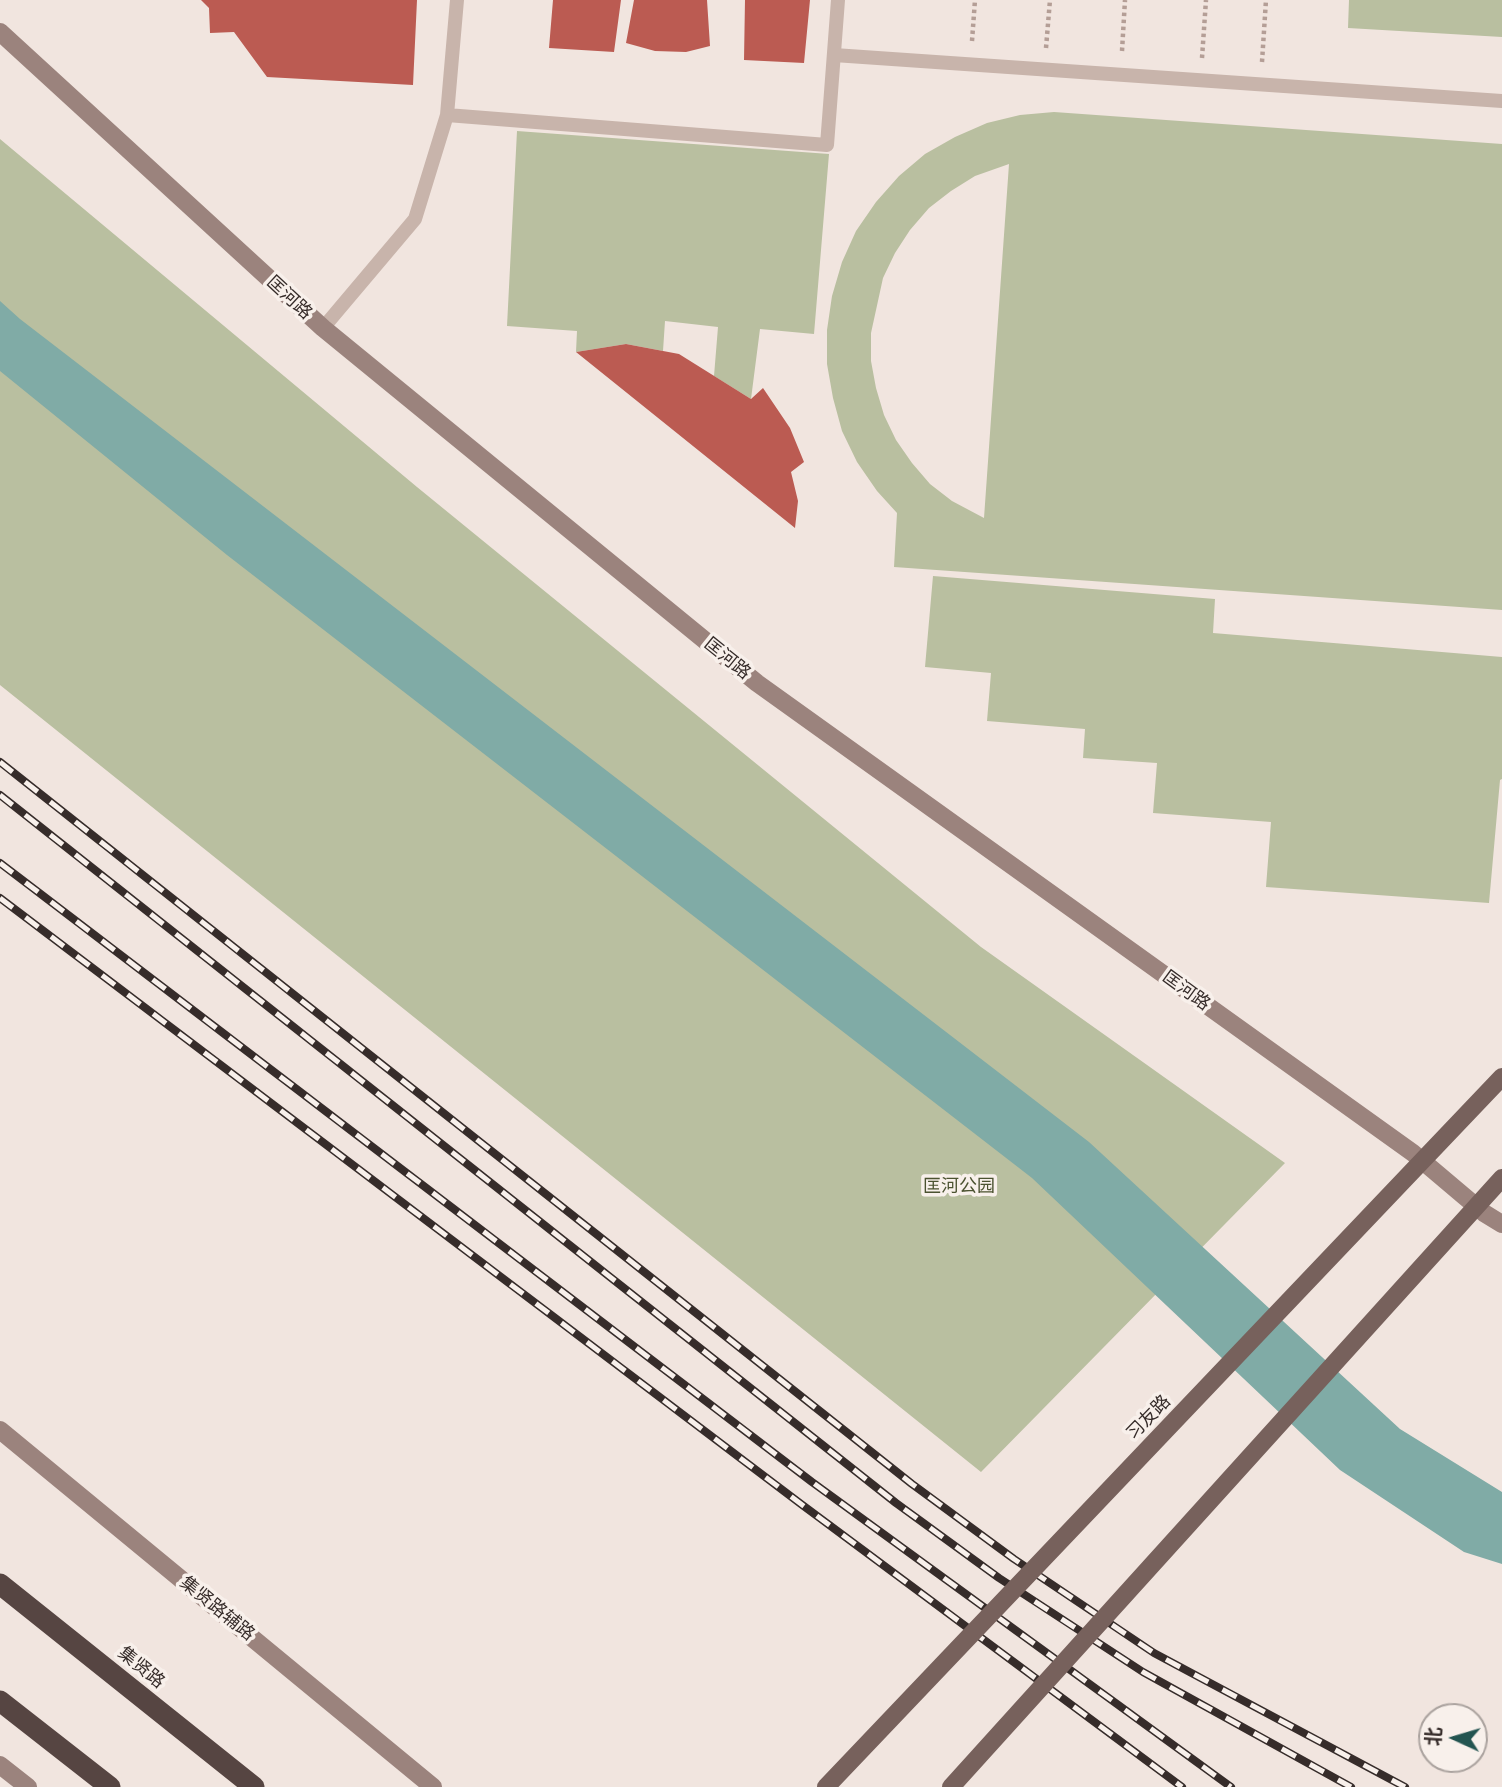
<!DOCTYPE html>
<html>
<head>
<meta charset="utf-8">
<style>
	body { margin:0 }
	#map { position:relative; width:1502px; height:1787px; overflow:hidden; background:#f1e5df; font-family:Arial,"Noto Sans SC",sans-serif }
	canvas { display:block }
	.north { position:absolute; left:1418px; top:1703px; width:70px; height:70px; box-sizing:border-box; background:#f8f0eb; border:2px solid #aaa29e; border-radius:50%; rotate:274deg; font-size:19px; font-weight:700; line-height:28px; text-align:center; color:#362c2a }
	.north::after { content:''; display:block; margin:auto; width:24px; height:32px; background:#235450; clip-path:polygon(50% 0,100% 100%,50% 72%,0 100%) }
</style>
</head>
<body>
<div id="map">
<canvas width="1502" height="1787"></canvas>
<div class="north">北</div>
</div>
<script>
const c = document.querySelector('canvas').getContext('2d');
c.lineJoin = 'round';
function fill(path, color) {
  c.fillStyle = color;
  c.fill(path, 'evenodd');
}
function shape(rows) {
  const path = new Path2D();
  for (const r of rows) {
    path.moveTo(r[0], r[1]);
    for (let i = 2; i < r.length; i += 2) path.lineTo(r[i], r[i + 1]);
  }
  return path;
}
function strokePath(path, color, width, dash) {
  c.strokeStyle = color;
  c.lineWidth = width;
  c.lineCap = dash ? 'butt' : 'round';
  c.setLineDash(dash || []);
  c.stroke(path);
}
function drawText(font, color, halo, rows, align = 'center') {
  c.font = font + ' Arial,"Noto Sans SC",sans-serif';
  c.lineWidth = 7;
  c.setLineDash([]);
  c.textBaseline = 'middle';
  c.strokeStyle = halo;
  c.fillStyle = color;
  for (const [text, x, y, turn = 0] of rows) {
    c.save();
    c.translate(x, y);
    c.rotate((+turn || 0) * Math.PI / 180);
    c.textAlign = isNaN(turn) ? turn : align;
    if (halo) c.strokeText(text, 0, 0);
    c.fillText(text, 0, 0);
    c.restore();
  }
}
const green = shape([
	[1349,0,1502,0,1502,37,1348,28],
	[1054,112,1502,144,1502,610,894,567,897,513,877,491,857,462,842,431,833,398,827,364,827,330,832,296,842,262,856,231,876,202,899,176,925,154,955,137,987,123,1020,115],
	[1009,164,984,518,952,501,930,484,912,463,896,440,884,415,876,388,871,361,871,333,883,278,895,253,910,230,929,208,951,191,975,176],
	[517,131,829,154,814,334,760,329,751,399,714,376,718,327,665,321,663,351,626,344,576,352,577,331,507,326],
	[0,139,417,487,981,947,1285,1163,981,1472,0,685],
	[933,576,1215,599,1213,633,1502,657,1502,779,1500,780,1489,903,1266,887,1271,822,1153,813,1157,763,1083,758,1085,729,987,721,991,673,925,667]
]);
const water = shape([
	[0,301,20,319,1089,1142,1400,1429,1502,1492,1502,1564,1464,1552,1340,1470,1032,1178,227,555,0,371]
]);
const building = shape([
	[201,0,417,0,413,85,267,77,234,32,210,33,209,8],
	[553,0,621,0,614,52,549,48],
	[634,0,707,0,710,46,686,52,655,51,626,43],
	[745,0,810,0,804,63,744,60],
	[626,344,679,354,751,399,763,388,790,428,804,462,791,472,798,501,795,528,576,352]
]);
const path = shape([
	[972,41,975,0],
	[1046,48,1050,0],
	[1122,51,1125,0],
	[1202,58,1206,0],
	[1262,62,1266,0]
]);
const lane = shape([
	[834,55,1502,101],
	[447,115,827,145,838,0],
	[323,328,415,219,447,115,457,0]
]);
const secondary = shape([
	[0,32,323,328,757,683,1413,1153,1484,1213,1502,1224],
	[0,1430,433,1787],
	[0,1765,28,1787]
]);
const highway = shape([
	[0,1584,254,1787],
	[0,1701,110,1787]
]);
const rail = shape([
	[0,762,912,1484,1014,1559,1154,1653,1405,1787],
	[0,795,896,1503,999,1578,1143,1672,1351,1787],
	[0,863,812,1482,1231,1787],
	[0,898,801,1504,1182,1787]
]);
const primaryBridge = shape([
	[826,1787,1502,1077],
	[951,1787,1502,1178]
]);
const streetNames = [
	["匡河路",289,298,43],
	["匡河路",727,659,39],
	["匡河路",1186,991,36],
	["习友路",1149,1418,-46],
	["集贤路辅路",217,1609,39],
	["集贤路",141,1668,39]
];
const parkNames = [
	["匡河公园",959,1187]
];
fill(green, '#b9bfa0');
fill(water, '#80aba6');
fill(building, '#bb5b52');
strokePath(path, '#b49e96', 4.5, [3.5, 3.5]);
strokePath(lane, '#c8b4ab', 14);
strokePath(secondary, '#9b837d', 18);
strokePath(highway, '#564542', 21);
strokePath(rail, '#362c2a', 8);
strokePath(rail, '#f8f0eb', 5, [16]);
strokePath(primaryBridge, '#77615c', 18);
drawText('18px', '#362c2a', '#f8f0eb', streetNames);
drawText('18px', '#4b5230', '#f8f0eb', parkNames);
</script>
</body>
</html>
